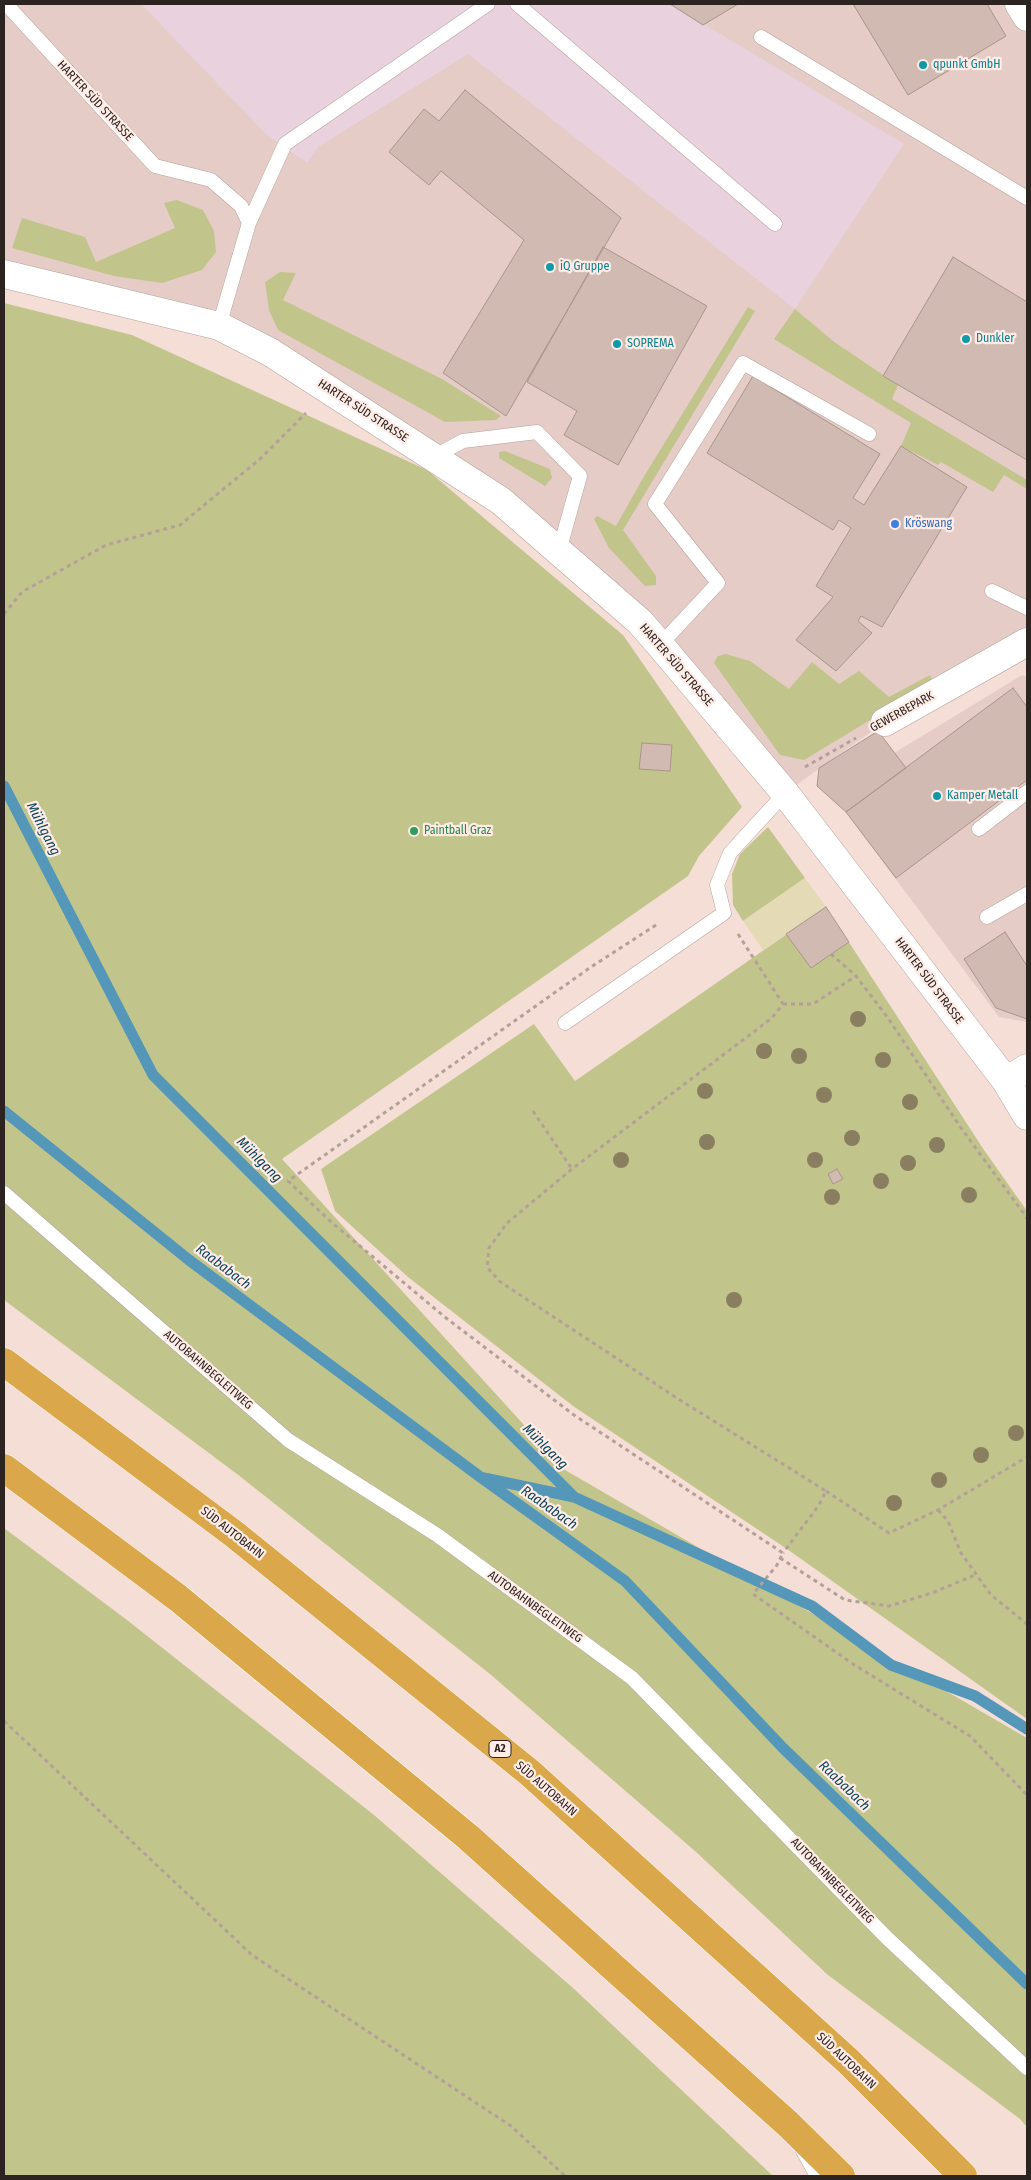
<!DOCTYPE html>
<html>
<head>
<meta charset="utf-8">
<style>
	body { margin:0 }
	#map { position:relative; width:1031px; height:2180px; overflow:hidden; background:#f5ded6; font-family:"Fira Sans Condensed",sans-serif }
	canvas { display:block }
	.frame { position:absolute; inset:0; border:5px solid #2c2420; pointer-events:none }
</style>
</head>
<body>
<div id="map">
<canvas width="1031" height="2180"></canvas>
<div class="frame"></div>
</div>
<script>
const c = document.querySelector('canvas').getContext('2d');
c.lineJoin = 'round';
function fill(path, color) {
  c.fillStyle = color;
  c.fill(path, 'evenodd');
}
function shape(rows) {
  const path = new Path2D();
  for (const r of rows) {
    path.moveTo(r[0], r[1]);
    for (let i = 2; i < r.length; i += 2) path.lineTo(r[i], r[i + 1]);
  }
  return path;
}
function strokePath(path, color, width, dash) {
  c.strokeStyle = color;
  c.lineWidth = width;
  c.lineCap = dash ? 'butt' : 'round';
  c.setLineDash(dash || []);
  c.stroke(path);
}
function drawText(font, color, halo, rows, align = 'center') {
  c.font = font + ' "Fira Sans Condensed",sans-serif';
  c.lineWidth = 4.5;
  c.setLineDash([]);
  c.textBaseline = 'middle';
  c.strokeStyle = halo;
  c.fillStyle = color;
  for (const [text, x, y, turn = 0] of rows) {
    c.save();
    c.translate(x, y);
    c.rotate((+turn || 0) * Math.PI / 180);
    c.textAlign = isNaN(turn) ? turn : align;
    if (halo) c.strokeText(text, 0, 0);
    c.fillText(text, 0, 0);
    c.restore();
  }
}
const commercial = shape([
	[4,4,1027,4,1027,642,885,722,785,793,660,645,501,501,219,326,4,273],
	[1022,675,1027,677,1027,1022,999,1017,847,814,855,777]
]);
const industrial = shape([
	[141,4,670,4,904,144,795,309,468,54,318,147,307,163,266,134]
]);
const green = shape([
	[177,200,203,210,214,231,216,252,202,270,162,283,114,276,12,248,22,218,85,237,96,262,175,228,164,203],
	[280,272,296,273,283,300,442,379,501,416,496,420,445,422,278,330,269,310,265,282],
	[4,303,132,335,427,470,623,635,742,807,699,856,688,876,282,1159,565,1470,1027,1738,1027,2127,1020,2119,828,1975,695,1851,490,1674,237,1474,4,1300],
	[748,307,755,311,623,530,656,576,656,585,645,586,609,548,594,519,597,516,616,526,643,478],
	[795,309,833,341,898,385,892,399,1027,480,1027,489,1004,475,993,492,941,462,938,465,901,446,911,423,774,339],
	[505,451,550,469,552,478,545,486,499,458,499,452],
	[726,654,750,661,789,689,812,662,839,684,859,671,889,697,930,675,933,682,804,760,780,755,714,663,718,656],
	[768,827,805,878,743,921,733,905,732,874,740,854],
	[826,907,984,1150,1027,1211,1027,1719,787,1549,573,1406,408,1277,335,1211,321,1169,534,1024,575,1081],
	[4,1528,127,1620,374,1815,573,1988,773,2176,4,2176]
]);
const sand = shape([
	[805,878,826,907,763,950,743,921]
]);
const stream = shape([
	[4,786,153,1075,574,1497],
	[4,1111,189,1260,479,1476,625,1581,783,1748,1027,1984],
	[484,1478,574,1497,812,1606,891,1665,975,1696,1027,1729]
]);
const building = shape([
	[670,4,738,4,703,25,670,4],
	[853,4,987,4,1006,36,908,95,853,4],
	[465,90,621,218,506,416,443,373,524,240,441,171,429,185,389,152,424,109,439,121,465,90],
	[603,247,707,306,618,465,564,435,577,411,527,382,603,247],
	[953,257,1027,302,1027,460,883,376,953,257],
	[753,376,880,454,853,498,864,505,901,446,967,487,882,627,861,616,858,621,872,633,836,671,796,640,833,597,816,586,851,528,839,520,833,530,707,453,753,376],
	[1013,688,1027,707,1027,780,896,878,846,812,1013,688],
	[878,731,906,768,846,812,817,786,819,768,878,731],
	[642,743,672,745,670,771,639,769,642,743],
	[826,907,849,942,811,968,786,934,826,907],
	[1005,932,1027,966,1027,1019,996,1008,964,959,1005,932],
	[837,1169,843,1179,833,1184,828,1174,837,1169]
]);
const path = shape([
	[4,614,22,592,106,545,180,525,260,459,306,413],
	[805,767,856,738],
	[656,925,591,967,288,1181,330,1221,446,1318,574,1415,783,1553,777,1565,753,1594,856,1666,970,1736,1027,1795],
	[738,934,783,1004,772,1018,572,1169,507,1223,489,1248,487,1267,499,1281,680,1400,826,1491,819,1505,783,1553],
	[831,954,856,976,888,1018,961,1128,1027,1218],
	[783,1004,813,1004,856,976],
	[533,1111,572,1169],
	[826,1491,889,1533,938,1510,1027,1457],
	[938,1510,948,1521,961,1553,991,1595,1027,1624],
	[780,1558,845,1600,889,1606,932,1593,975,1575],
	[4,1721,252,1955,511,2126,565,2176]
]);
const service = shape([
	[6,4,155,166,211,180,241,206,249,223,219,326],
	[517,4,775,224],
	[761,37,1027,198],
	[249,223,285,144,488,4],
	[433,457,463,441,537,432,580,476,559,551],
	[992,591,1027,608],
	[660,645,718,583,655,504,743,363,869,434],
	[979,829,1027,792],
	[987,917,1027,894],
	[565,1023,724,913,717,885,730,853,785,793],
	[4,1193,288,1440,437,1535,632,1678,887,1938,1027,2068],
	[803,2151,817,2176]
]);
const minor = shape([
	[1019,4,1027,17],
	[4,274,219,326,270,352,501,501,640,622,660,645,785,793,1006,1081,1027,1116],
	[885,722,1027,642],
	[1006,1081,1027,1068]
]);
const motorway = shape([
	[4,1362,234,1534,530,1773,848,2061,963,2176],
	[4,1468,178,1598,468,1837,788,2124,841,2176]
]);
const trees = [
	[858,1019],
	[764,1051],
	[799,1056],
	[883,1060],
	[705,1091],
	[824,1095],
	[910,1102],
	[852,1138],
	[707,1142],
	[937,1145],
	[621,1160],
	[815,1160],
	[908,1163],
	[881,1181],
	[969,1195],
	[832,1197],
	[734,1300],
	[1016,1433],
	[981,1455],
	[939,1480],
	[894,1503]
];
const markers = [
	[923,65,5,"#0f9aa8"],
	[550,267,5,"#0f9aa8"],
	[966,339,5,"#0f9aa8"],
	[617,344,5,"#0f9aa8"],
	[895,524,5,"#3f7fe0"],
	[937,796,5,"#0f9aa8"],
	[414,831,5,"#2e9e5b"]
];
const shields = [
	[500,1749,22]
];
const shieldNames = [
	["A2",500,1749]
];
const cultureNames = [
	["qpunkt GmbH",933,65],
	["iQ Gruppe",560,267],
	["Dunkler",976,339],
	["SOPREMA",627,344],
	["Kamper Metall",947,796]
];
const streetNames = [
	["HARTER SÜD STRASSE",95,101,47],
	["HARTER SÜD STRASSE",363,411,33],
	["HARTER SÜD STRASSE",676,665,49],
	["GEWERBEPARK",902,712,-29],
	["HARTER SÜD STRASSE",929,981,53],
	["AUTOBAHNBEGLEITWEG",208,1370,41],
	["SÜD AUTOBAHN",232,1533,38],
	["AUTOBAHNBEGLEITWEG",535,1607,36],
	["SÜD AUTOBAHN",546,1789,41],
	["AUTOBAHNBEGLEITWEG",832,1881,46],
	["SÜD AUTOBAHN",846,2061,43]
];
const shopNames = [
	["Kröswang",905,524]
];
const leisureNames = [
	["Paintball Graz",424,831]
];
const waterNames = [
	["Mühlgang",43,829,63],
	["Mühlgang",259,1160,45],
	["Raababach",223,1267,37],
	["Mühlgang",545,1447,45],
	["Raababach",549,1508,35],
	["Raababach",844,1786,44]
];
fill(commercial, '#e5ccc6');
fill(industrial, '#e9d2de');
fill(green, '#c1c58b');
fill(sand, '#e4dab5');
strokePath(stream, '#5497b9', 11);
fill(building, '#d0bab2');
strokePath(building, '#aa958d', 1);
strokePath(service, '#b7a199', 15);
strokePath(minor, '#b7a199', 29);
strokePath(motorway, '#fff', 29);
strokePath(path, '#b2a099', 3, [4, 4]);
strokePath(service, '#fff', 14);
strokePath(minor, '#fff', 28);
strokePath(motorway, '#daa84a', 28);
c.fillStyle = '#897f60';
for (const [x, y] of trees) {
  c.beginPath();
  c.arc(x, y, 8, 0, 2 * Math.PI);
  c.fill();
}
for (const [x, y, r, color] of markers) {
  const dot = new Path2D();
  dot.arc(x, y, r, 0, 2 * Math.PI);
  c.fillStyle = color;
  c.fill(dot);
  strokePath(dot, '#ffece6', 2);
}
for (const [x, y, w] of shields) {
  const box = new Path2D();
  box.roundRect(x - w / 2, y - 8.5, w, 17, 4);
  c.fillStyle = '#ffece6';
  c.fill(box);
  strokePath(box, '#2c2420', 1);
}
drawText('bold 11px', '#2c2420', null, shieldNames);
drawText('12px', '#0d838f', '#ffece6', cultureNames, 'left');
drawText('12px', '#2c2420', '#ffece6', streetNames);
drawText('12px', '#366cbe', '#ffece6', shopNames, 'left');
drawText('12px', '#27864d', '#ffece6', leisureNames, 'left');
drawText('italic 14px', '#0c455d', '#ffece6', waterNames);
</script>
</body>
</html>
